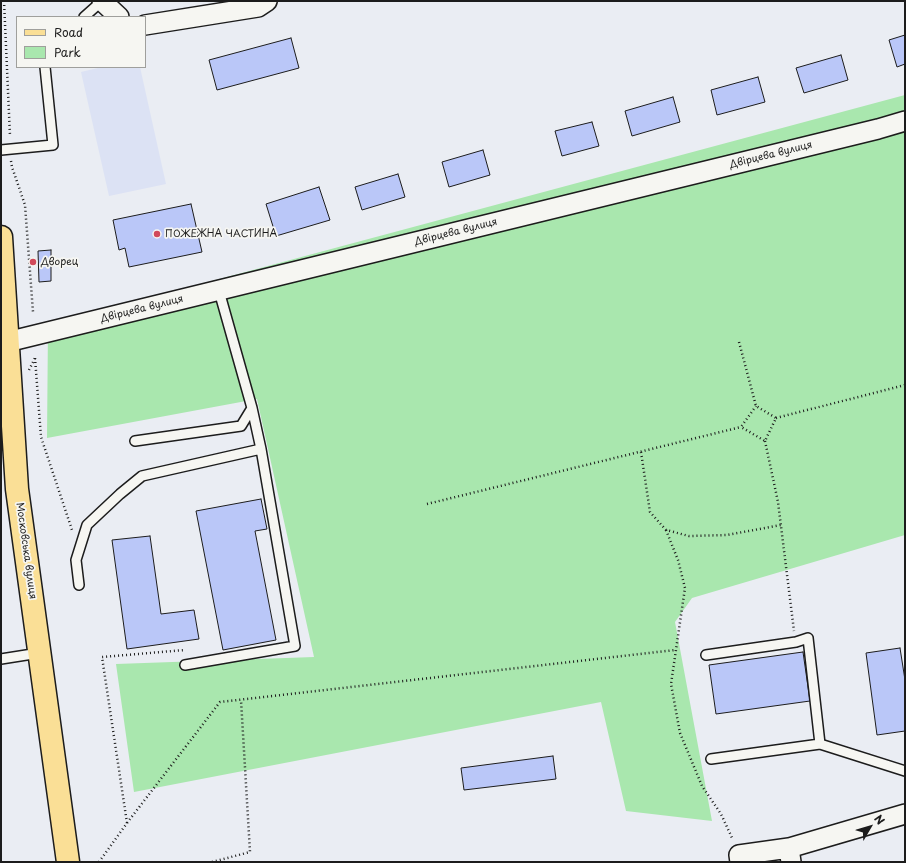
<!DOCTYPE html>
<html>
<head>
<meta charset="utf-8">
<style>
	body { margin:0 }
	#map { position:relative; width:906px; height:863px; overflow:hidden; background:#eaedf3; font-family:"Playpen Sans",sans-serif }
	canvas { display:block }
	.frame { position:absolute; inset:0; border:2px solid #1c1c1c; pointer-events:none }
	.legend { position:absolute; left:16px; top:16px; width:130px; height:52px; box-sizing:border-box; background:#f6f6f2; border:1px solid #9f9f9c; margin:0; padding:5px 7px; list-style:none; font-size:12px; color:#1c1c1c }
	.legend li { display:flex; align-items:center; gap:8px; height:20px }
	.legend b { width:20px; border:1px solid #9f9f9c }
	.north { position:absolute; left:850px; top:807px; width:40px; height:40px; -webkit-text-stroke:3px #f6f6f2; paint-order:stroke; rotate:52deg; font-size:11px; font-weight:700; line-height:16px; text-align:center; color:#1c1c1c }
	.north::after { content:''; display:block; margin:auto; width:14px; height:18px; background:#1c1c1c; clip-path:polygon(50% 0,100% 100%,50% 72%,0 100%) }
</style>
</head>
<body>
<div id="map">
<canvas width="906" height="863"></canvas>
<div class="frame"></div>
<ul class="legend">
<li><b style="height:5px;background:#fadf96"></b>Road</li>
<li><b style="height:11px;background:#a9e7ae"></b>Park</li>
</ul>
<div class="north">N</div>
</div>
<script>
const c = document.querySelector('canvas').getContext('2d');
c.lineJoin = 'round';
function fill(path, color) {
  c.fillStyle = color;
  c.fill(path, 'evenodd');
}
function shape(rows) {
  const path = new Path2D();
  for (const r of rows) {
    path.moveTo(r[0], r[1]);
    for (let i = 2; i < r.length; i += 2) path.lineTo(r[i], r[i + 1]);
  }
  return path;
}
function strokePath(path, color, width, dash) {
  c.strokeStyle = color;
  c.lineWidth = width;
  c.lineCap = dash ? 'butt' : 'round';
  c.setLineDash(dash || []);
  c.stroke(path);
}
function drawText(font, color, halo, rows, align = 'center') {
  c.font = font + ' "Playpen Sans",sans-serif';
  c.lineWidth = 3.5;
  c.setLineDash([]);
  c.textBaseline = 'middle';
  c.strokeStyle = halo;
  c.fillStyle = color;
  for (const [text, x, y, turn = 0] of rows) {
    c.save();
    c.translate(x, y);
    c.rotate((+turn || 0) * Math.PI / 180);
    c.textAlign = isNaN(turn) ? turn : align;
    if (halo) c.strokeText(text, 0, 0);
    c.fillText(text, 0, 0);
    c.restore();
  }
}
const built = shape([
	[102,67,140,67,166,184,109,196,81,72]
]);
const green = shape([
	[905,95,905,535,692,598,675,622,712,821,626,811,601,702,134,792,116,664,314,657,257,399,47,438,48,325]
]);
const building = shape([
	[905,35,905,64,897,67,889,40,905,35],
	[291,38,299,68,217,90,209,60,291,38],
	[841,55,848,80,804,93,796,68,841,55],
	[758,77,765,102,717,115,711,90,758,77],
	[673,97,680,122,632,136,625,111,673,97],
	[592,122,599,146,562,156,555,131,592,122],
	[483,150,490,175,449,187,442,162,483,150],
	[398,174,405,197,362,210,355,187,398,174],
	[319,187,330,220,276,236,266,204,319,187],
	[191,204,202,252,129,267,125,248,119,250,113,220,191,204],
	[51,250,51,281,39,282,38,251,51,250],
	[261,499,267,529,255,531,276,640,223,650,196,511,261,499],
	[150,536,161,614,194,610,199,639,127,649,112,540,150,536],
	[900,648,905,680,905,731,877,735,866,653,900,648],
	[803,652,810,701,716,714,709,665,803,652],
	[553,756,556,779,464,790,461,768,553,756]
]);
const path = shape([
	[4,1,10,136],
	[11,161,12,167,25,205,33,312],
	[739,342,756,406,776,418,765,441,741,427,756,406],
	[35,358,41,437,72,530],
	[29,370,35,358],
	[776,418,905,385],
	[765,441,778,502,794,631],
	[641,452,650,512,666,530,689,536,727,535,781,525],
	[427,504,741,427],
	[666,530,678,560,685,588,671,684,680,733,702,786,721,814,733,840],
	[127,823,102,657,185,650],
	[99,862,127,823,220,702,675,650],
	[212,862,250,852,241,700]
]);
const service = shape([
	[84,17,102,1],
	[1,150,53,145,45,67],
	[135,441,241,426,252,408,219,291],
	[79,585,76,560,87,525,120,494,142,476,261,449],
	[706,655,796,642,808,638,820,744],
	[1,659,39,653],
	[185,665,295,646,261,449,252,408],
	[711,759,820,744,905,771]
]);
const minor = shape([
	[102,1,119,17],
	[145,25,258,7,267,1],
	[7,342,878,129,905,121],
	[789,848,905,814],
	[740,862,739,855,789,848,791,862]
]);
const primary = shape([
	[1,237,17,489,68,862]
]);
const markers = [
	[157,234,4,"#d1495b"],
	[33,262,4,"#d1495b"]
];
const streetNames = [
	["Двірцева вулиця",771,155,-14],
	["Двірцева вулиця",456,232,-14],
	["Двірцева вулиця",142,309,-14],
	["Московська вулиця",26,551,82]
];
const poiNames = [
	["ПОЖЕЖНА ЧАСТИНА",165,234],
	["Дворец",41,262]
];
fill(built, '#dce2f4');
fill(green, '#a9e7ae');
fill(building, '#bac7f8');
strokePath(building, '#1c1c1c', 1);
strokePath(service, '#1c1c1c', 12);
strokePath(minor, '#1c1c1c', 22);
strokePath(primary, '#1c1c1c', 25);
strokePath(path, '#1c1c1c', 2.5, [1, 3]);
strokePath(service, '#f6f6f2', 9);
strokePath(minor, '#f6f6f2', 19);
strokePath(primary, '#fadf96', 22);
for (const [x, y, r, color] of markers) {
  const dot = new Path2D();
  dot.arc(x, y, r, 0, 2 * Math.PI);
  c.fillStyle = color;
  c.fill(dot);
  strokePath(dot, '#f6f6f2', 1.5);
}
drawText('10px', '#1c1c1c', '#f6f6f2', streetNames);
drawText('10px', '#1c1c1c', '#f6f6f2', poiNames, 'left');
</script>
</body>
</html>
